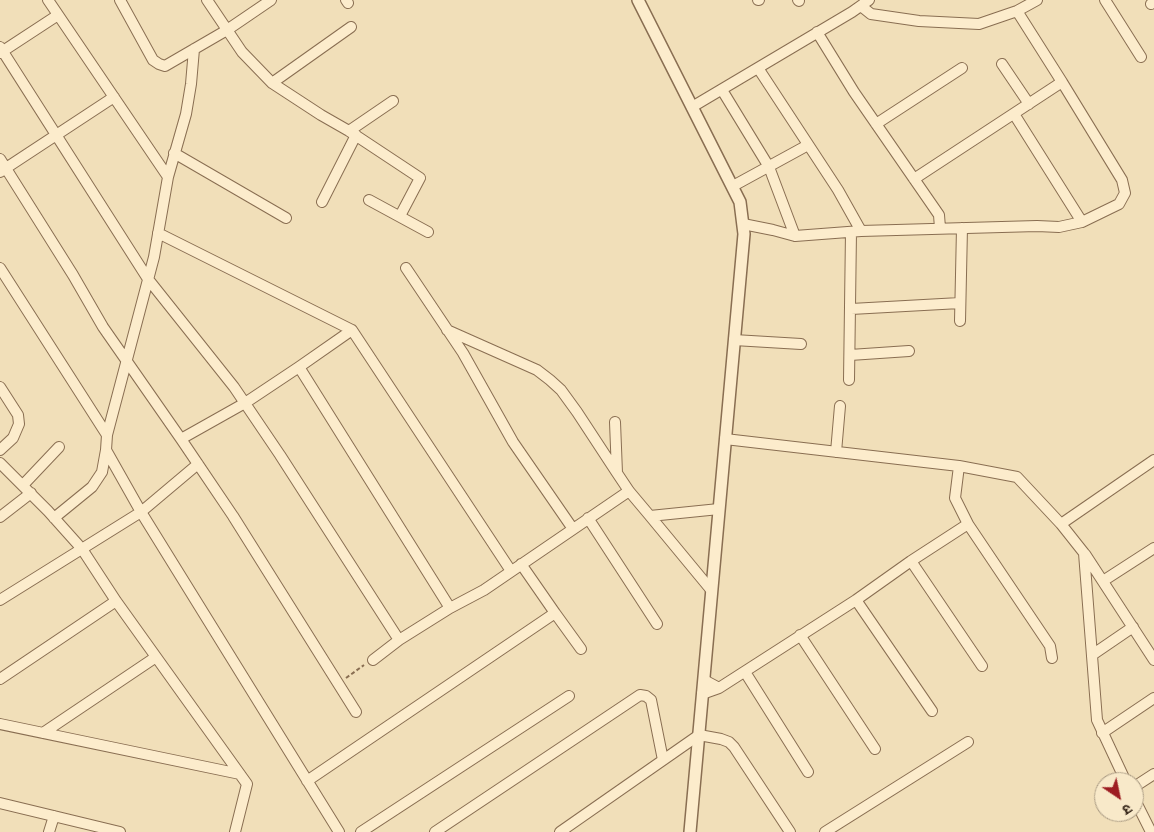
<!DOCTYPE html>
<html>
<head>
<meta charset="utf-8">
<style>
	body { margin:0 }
	#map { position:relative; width:1154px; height:832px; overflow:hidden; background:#f1dfb9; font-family:Spectral,"Noto Sans Devanagari",serif }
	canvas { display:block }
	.north { position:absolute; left:1094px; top:772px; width:50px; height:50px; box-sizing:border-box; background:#f8e9c9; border:1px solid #aa9b83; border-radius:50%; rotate:146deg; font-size:14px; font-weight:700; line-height:20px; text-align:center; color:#362619 }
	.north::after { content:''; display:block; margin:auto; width:18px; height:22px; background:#9d1d22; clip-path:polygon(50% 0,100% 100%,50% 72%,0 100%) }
</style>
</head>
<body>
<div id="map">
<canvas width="1154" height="832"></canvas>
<div class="north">उ</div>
</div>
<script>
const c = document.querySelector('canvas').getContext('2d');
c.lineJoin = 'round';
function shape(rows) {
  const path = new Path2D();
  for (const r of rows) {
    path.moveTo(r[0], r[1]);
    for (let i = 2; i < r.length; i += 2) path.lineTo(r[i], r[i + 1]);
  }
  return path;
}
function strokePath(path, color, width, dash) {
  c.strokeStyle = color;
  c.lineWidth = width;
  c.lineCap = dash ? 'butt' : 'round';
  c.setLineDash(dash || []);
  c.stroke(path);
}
const path = shape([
	[346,678,364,665]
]);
const minor = shape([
	[48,0,168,177],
	[120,0,153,60,159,64,165,66,227,30,271,0],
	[207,0,242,52,272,83,321,115,349,131,393,101],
	[346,0,348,3],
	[758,0,759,0],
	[798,0,799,1],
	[1105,0,1141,57],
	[1151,4,1154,2],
	[861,6,871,14,919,21,979,24,1017,11,1037,0],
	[817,32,854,92,939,215,940,228],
	[0,47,148,279,234,387,280,455,399,640,450,608,484,590,629,491],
	[194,49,191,84,186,114,168,177,154,257,107,435,106,450,141,512,339,832],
	[0,53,58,15],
	[1002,64,1029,104],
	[1062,82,1122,180,1125,193,1119,204,1082,222],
	[272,83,351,27],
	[722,90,769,167,795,236],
	[692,107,852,12,869,0],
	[876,124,962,68],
	[349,131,420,178,400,216],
	[174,153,286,218],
	[0,159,73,275,103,327,181,439,233,516,356,712],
	[0,172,114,97],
	[914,179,1062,82,1017,11],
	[733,186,808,145],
	[369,200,428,232],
	[322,202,356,135],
	[743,224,773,230,795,236,861,231,838,190,758,68],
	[861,231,1037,226,1059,227,1082,222,1014,114],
	[158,233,352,330],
	[0,268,107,435],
	[406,268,463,353,513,442,573,529],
	[851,309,960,303],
	[960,321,962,228],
	[447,330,537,370,550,380,561,390,577,412,617,473],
	[734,340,801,344],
	[850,355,909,351],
	[299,367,450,608],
	[849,380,851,232],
	[0,387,18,415,19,424,13,438,0,450],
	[615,422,617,473,629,491,650,516,719,509],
	[181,439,245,403,299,367,352,330,511,571],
	[725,439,959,466],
	[836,452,840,406],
	[0,463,48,511,82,549,116,601,247,784,235,832],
	[23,485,59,447],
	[650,516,712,591],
	[0,517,31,493],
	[54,518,92,487,102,472,106,450],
	[588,518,657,624],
	[968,524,1050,646,1052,658],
	[1061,524,1154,460],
	[1085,554,1154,660],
	[911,561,982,666],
	[1103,581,1154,548],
	[0,600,141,512,198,464],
	[856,600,932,711],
	[555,613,581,649],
	[800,635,875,749],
	[1092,655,1133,627],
	[373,660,399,640],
	[745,672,808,772],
	[0,679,116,601],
	[719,688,856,600,911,561,968,524,955,498,959,466,1017,477,1061,524,1084,553,1097,720,1126,782],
	[702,694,719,688,704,680],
	[0,724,240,774],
	[43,733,156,657],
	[1102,733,1154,698],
	[307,781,555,613,521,564],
	[1134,787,1154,774],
	[1134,798,1151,832],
	[0,803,120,832],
	[49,832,54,816],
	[361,832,569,696],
	[435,832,640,695,646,696,651,700,663,760],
	[560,832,699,735,721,739,729,742,734,747,790,832],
	[825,832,968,742]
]);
const tertiary = shape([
	[638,0,740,202,744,234,690,832]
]);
strokePath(minor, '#896e52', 12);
strokePath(tertiary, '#896e52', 14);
strokePath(path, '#896e52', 2, [4, 2.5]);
strokePath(minor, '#fceccc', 10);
strokePath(tertiary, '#fceccc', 11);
</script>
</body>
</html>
